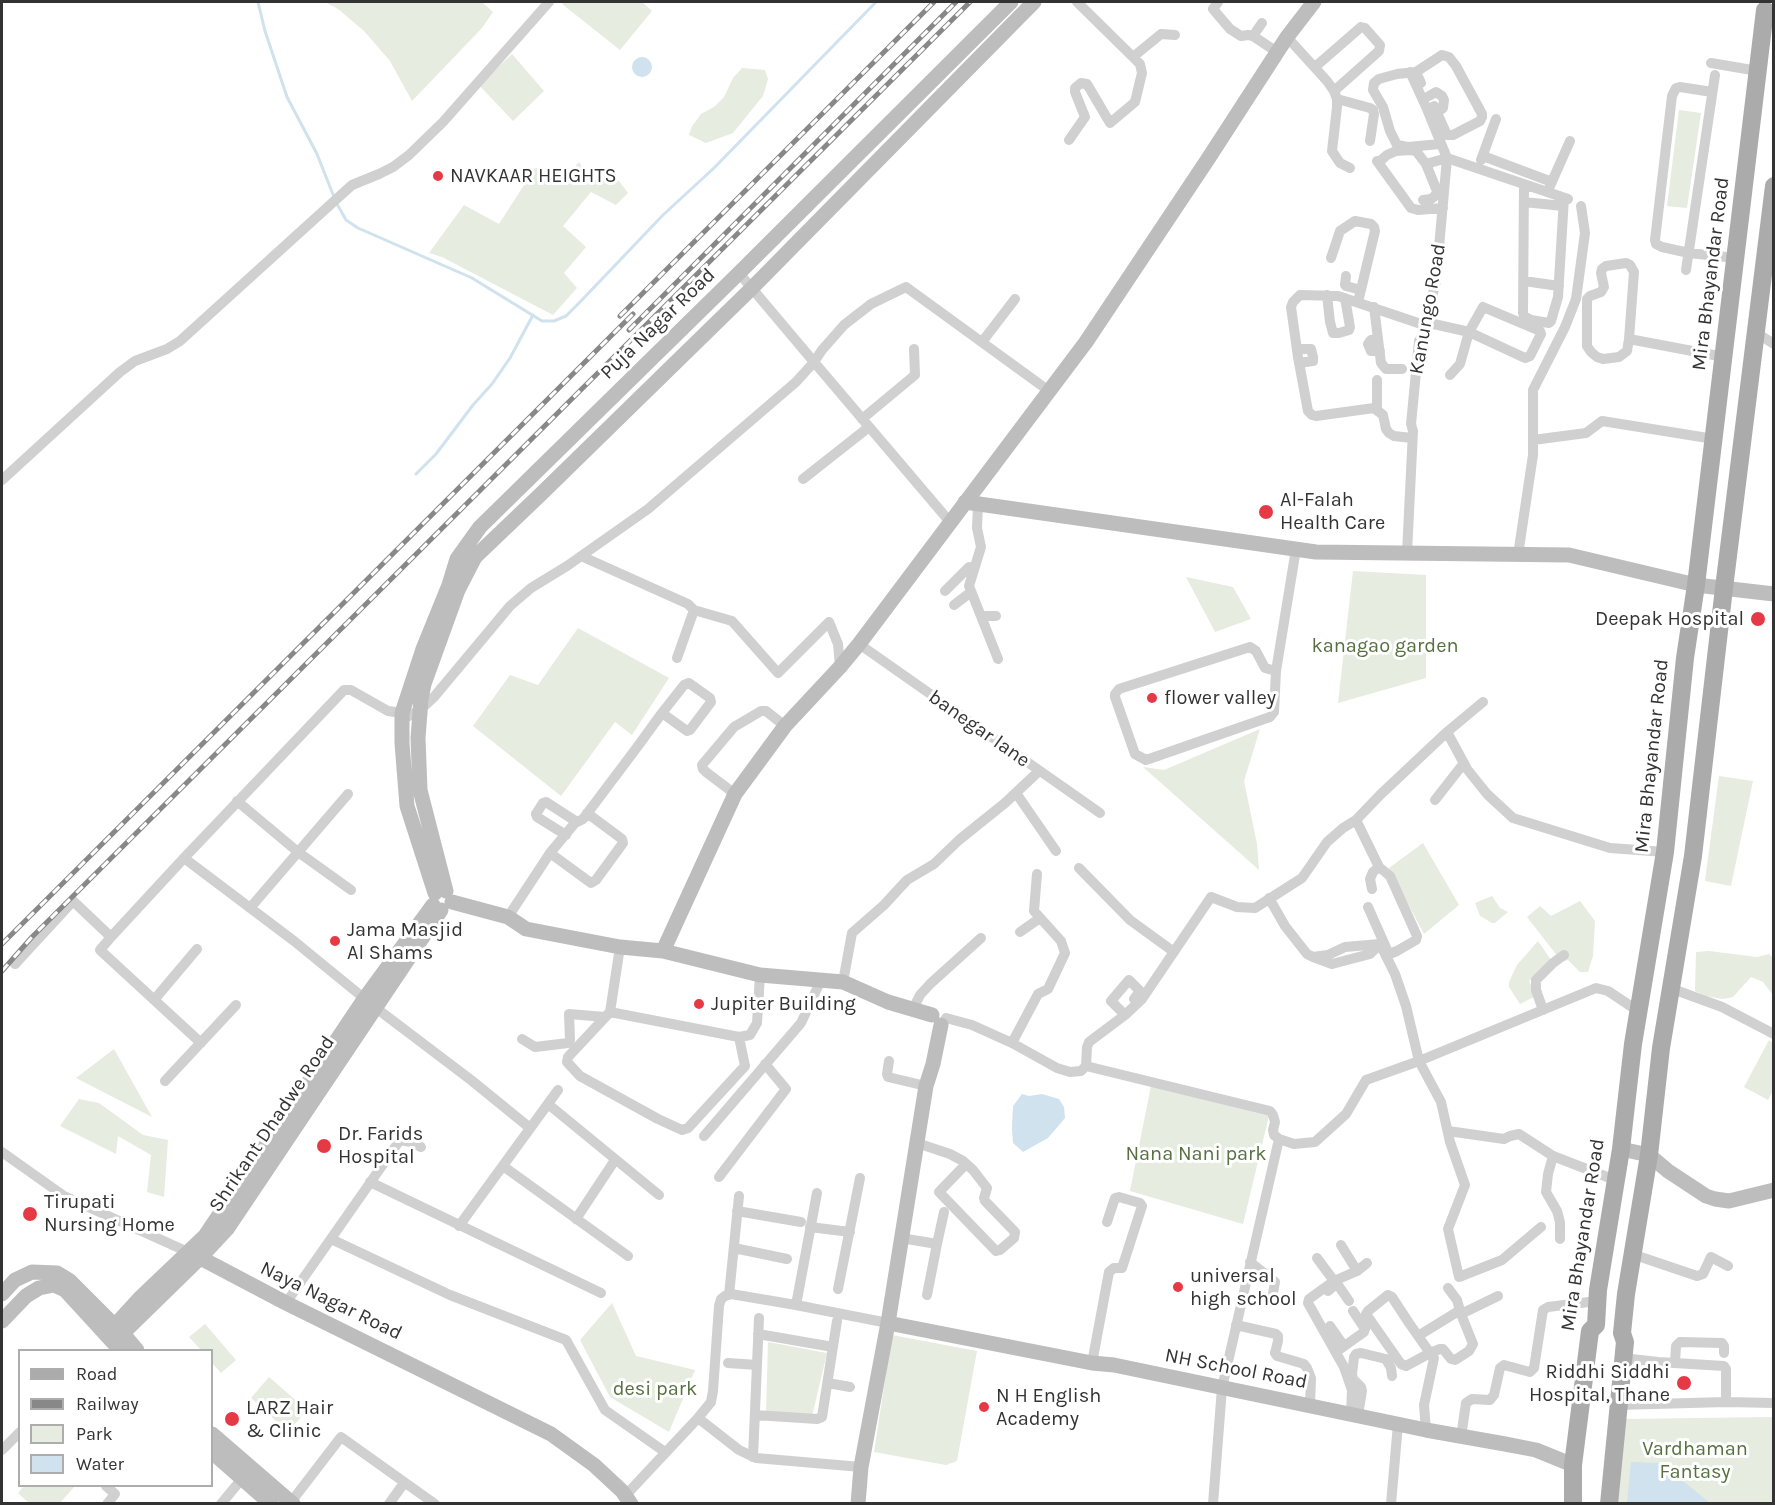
<!DOCTYPE html>
<html>
<head>
<meta charset="utf-8">
<style>
	body { margin:0 }
	#map { position:relative; width:1775px; height:1505px; overflow:hidden; background:#fff; font-family:Karla,sans-serif }
	canvas { display:block }
	.frame { position:absolute; inset:0; border:3px solid #333; pointer-events:none }
	.legend { position:absolute; left:18px; top:1349px; width:195px; height:138px; box-sizing:border-box; background:#fff; border:2px solid #adadad; margin:0; padding:8px 10px; list-style:none; font-size:18px; color:#333 }
	.legend li { display:flex; align-items:center; gap:12px; height:30px }
	.legend b { width:30px; border:2px solid #adadad }
</style>
</head>
<body>
<div id="map">
<canvas width="1775" height="1505"></canvas>
<div class="frame"></div>
<ul class="legend">
<li><b style="height:8px;background:#ababab"></b>Road</li>
<li><b style="height:8px;background:#888"></b>Railway</li>
<li><b style="height:16px;background:#e6ecdf"></b>Park</li>
<li><b style="height:16px;background:#cfe2ee"></b>Water</li>
</ul>
</div>
<script>
const c = document.querySelector('canvas').getContext('2d');
c.lineJoin = 'round';
function fill(path, color) {
  c.fillStyle = color;
  c.fill(path, 'evenodd');
}
function shape(rows) {
  const path = new Path2D();
  for (const r of rows) {
    if (r.length === 3) {
      path.moveTo(r[0] + r[2], r[1]);
      path.arc(r[0], r[1], r[2], 0, 2 * Math.PI);
      continue;
    }
    path.moveTo(r[0], r[1]);
    for (let i = 2; i < r.length; i += 2) path.lineTo(r[i], r[i + 1]);
  }
  return path;
}
function strokePath(path, color, width, dash) {
  c.strokeStyle = color;
  c.lineWidth = width;
  c.lineCap = dash ? 'butt' : 'round';
  c.setLineDash(dash || []);
  c.stroke(path);
}
function drawText(font, color, halo, rows, align = 'center') {
  c.font = font + ' Karla,sans-serif';
  c.lineWidth = 6;
  c.setLineDash([]);
  c.textBaseline = 'middle';
  c.strokeStyle = halo;
  c.fillStyle = color;
  for (const [text, x, y, turn = 0] of rows) {
    c.save();
    c.translate(x, y);
    c.rotate((+turn || 0) * Math.PI / 180);
    c.textAlign = isNaN(turn) ? turn : align;
    if (halo) c.strokeText(text, 0, 0);
    c.fillText(text, 0, 0);
    c.restore();
  }
}
const green = shape([
	[325,2,482,2,493,12,482,28,412,101,390,61,364,31,338,9],
	[564,2,642,2,652,11,620,50,562,4],
	[512,54,544,91,513,121,479,85],
	[742,68,765,70,768,79,763,96,733,133,706,143,689,135,692,126,701,114,714,107,724,97,733,78],
	[1679,110,1701,113,1687,208,1667,206],
	[579,162,590,179,619,181,628,193,616,205,591,192,563,226,586,247,564,273,577,288,553,315,442,257,429,253,464,205,499,224,535,168,569,173],
	[1353,571,1426,575,1426,678,1338,703],
	[1186,577,1233,587,1251,619,1215,632],
	[578,628,669,678,632,735,615,722,561,796,473,726,510,675,538,685],
	[1260,729,1244,781,1257,844,1259,870,1143,767,1164,770],
	[1719,776,1753,781,1731,886,1705,881],
	[1423,843,1459,905,1424,934,1389,868],
	[1492,896,1500,908,1508,912,1495,923,1492,923,1480,916,1475,903],
	[1580,901,1595,921,1593,956,1588,972,1580,972,1568,960,1562,962,1527,917,1540,906,1551,916],
	[1538,941,1551,960,1529,981,1536,996,1520,1004,1509,987,1509,982,1517,965],
	[1709,951,1757,957,1769,954,1773,958,1773,995,1763,982,1751,977,1733,997,1723,999,1706,996,1695,991,1696,952],
	[1769,1040,1773,1043,1774,1089,1768,1100,1744,1087],
	[114,1049,152,1117,76,1078],
	[1151,1086,1269,1116,1243,1224,1130,1191],
	[79,1099,99,1103,143,1135,168,1140,164,1197,147,1192,151,1155,118,1136,116,1154,60,1126],
	[612,1303,636,1356,695,1370,669,1432,610,1397,580,1340],
	[205,1324,236,1360,221,1373,212,1363,212,1350,201,1350,189,1337],
	[892,1335,977,1351,957,1461,946,1465,874,1452],
	[768,1342,827,1353,812,1416,766,1413],
	[269,1377,307,1410,288,1432,251,1398],
	[1773,1417,1773,1503,1617,1504,1625,1419],
	[24,1486,75,1486,59,1504,29,1503,18,1493]
]);
const water = shape([
	[642,67,10],
	[1022,1094,1029,1096,1042,1094,1059,1099,1064,1107,1065,1118,1048,1138,1023,1152,1013,1143,1012,1128,1013,1106],
	[1631,1462,1661,1463,1710,1503,1627,1503]
]);
const stream = shape([
	[258,2,265,31,287,97,317,154,334,197],
	[337,204,346,220,358,228,472,278,542,321,554,321,566,316,581,301,663,215,714,168,876,2],
	[416,474,436,454,473,405,492,384,510,358,533,315]
]);
const street = shape([
	[1218,2,1213,9,1230,29,1241,36,1248,35,1253,36,1277,52],
	[1253,36,1262,23],
	[1287,37,1327,81,1334,91,1337,99,1337,107,1332,151,1340,163,1350,168],
	[1133,57,1161,34,1175,35],
	[1711,63,1758,71],
	[1315,67,1361,27,1365,28,1380,45,1379,51,1334,91],
	[1416,72,1397,74,1379,79,1374,83,1373,90,1383,107,1390,131,1397,145,1408,147,1440,144],
	[1421,83,1416,72,1442,55,1449,57,1456,66,1482,114,1482,117,1480,121,1453,135,1447,135,1434,106],
	[1712,92,1680,87,1676,88,1672,96,1655,240,1656,244,1662,247,1689,253,1736,258],
	[1429,96,1436,92,1442,96,1444,100,1443,108,1437,112],
	[1337,99,1370,108,1373,110,1374,114,1370,141],
	[1069,140,1085,117,1075,92,1075,88,1081,83,1087,84,1110,123,1135,102,1142,73,1140,64,1133,57,1077,2],
	[1483,156,1552,182],
	[1481,160,1496,119],
	[1377,161,1411,208,1418,210,1443,208],
	[1379,162,1387,155,1396,151,1411,150,1416,151,1426,164,1447,158,1568,199],
	[1524,184,1523,313,1524,316,1531,320,1549,323,1551,321,1558,297,1564,198],
	[1550,186,1570,141],
	[1423,200,1431,199,1435,196,1437,191,1426,164],
	[1524,202,1563,206],
	[1331,258,1340,231,1355,221,1371,224,1374,227,1375,231,1358,302],
	[1686,270,1715,75],
	[739,273,814,362,822,350,844,325,871,304,906,287,1049,391],
	[1346,276,1345,285,1346,286,1361,290],
	[1524,281,1559,286],
	[1327,295,1330,322,1333,333,1339,333,1349,330,1350,327,1345,298],
	[1374,307,1381,363,1386,369,1402,369],
	[1425,322,1469,332,1525,358,1530,356,1541,334,1540,331,1483,307,1469,332,1460,364,1450,375],
	[1755,332,1774,344],
	[1378,339,1371,340,1368,344,1371,351,1380,351],
	[1629,339,1634,272,1630,265,1626,263,1606,266,1602,269,1601,273,1604,287,1601,292,1590,296,1587,299,1587,346,1591,352,1597,357,1603,359,1619,357,1627,351,1629,339,1724,357],
	[982,342,1015,299],
	[1297,349,1311,349,1313,357,1313,361,1299,363],
	[1377,409,1377,380],
	[862,419,915,375,914,349],
	[1412,438,1394,436,1389,433,1386,429,1383,415,1374,408,1316,416,1312,415,1308,411,1298,357,1291,307,1293,302,1300,295,1338,296,1424,325],
	[1533,440,1586,433,1602,421,1714,439],
	[803,479,869,427],
	[2,480,120,372,135,361,167,349,180,341,352,185,379,174,393,167,409,155,443,122,549,2],
	[978,505,977,528,981,547,969,586,998,659],
	[1407,553,1413,431,1411,424,1419,341,1423,335,1436,281,1447,158,1427,109,1410,72],
	[1518,555,1533,455,1533,390,1565,327,1576,299,1585,233,1581,206],
	[581,556,688,604,694,610,677,658],
	[945,591,969,567,974,569],
	[954,605,971,592],
	[694,610,732,621,778,673,829,622,838,644,840,667],
	[981,616,996,616],
	[859,644,1100,813],
	[1276,671,1265,668,1256,651,1250,647,1119,689,1115,694,1115,697,1135,754,1146,760,1270,717,1274,712,1276,671,1296,549],
	[402,713,388,711,351,690,344,690,184,858,294,941,376,1008,471,1080,530,1128],
	[403,719,420,710,434,697,510,606,531,588,567,566,648,509,796,382,814,362,950,522],
	[1447,732,1467,769,1487,794,1513,818,1610,848,1665,852],
	[1016,793,1056,851],
	[735,794,706,772,703,769,702,765,734,727,761,711,766,711,785,726],
	[1435,800,1464,763],
	[237,801,298,852,351,890],
	[1356,820,1379,867,1390,876,1417,936,1416,940,1397,951,1392,953,1388,952,1368,907],
	[566,835,537,817,536,814,543,803,546,802,577,822],
	[550,853,591,883,596,880,623,843,622,839,587,813],
	[1079,868,1130,920,1174,952],
	[1372,889,1370,879,1373,872,1379,867],
	[1269,898,1285,926,1307,954,1313,957,1332,964,1370,954,1380,944,1345,947,1328,955,1313,957],
	[250,908,348,794],
	[508,917,550,853,575,823,583,819,635,750,662,713,684,685,689,683,710,698,711,702,690,730,687,731,662,713],
	[1020,932,1040,918],
	[111,937,100,950,201,1043],
	[1380,944,1395,974,1406,1006,1419,1061,1441,1102,1450,1142,1465,1185,1448,1229,1459,1277,1502,1260,1541,1227],
	[620,947,610,1012,739,1037,750,1035,757,1023,760,975],
	[15,964,73,901,111,937,184,858],
	[843,982,852,933,884,905,907,880,934,864,959,840,1005,803,1039,771],
	[1670,988,1722,1007,1774,1034],
	[154,1000,197,949],
	[913,1009,920,995,930,984,981,938],
	[1543,1010,1536,990,1536,980,1553,963,1564,955],
	[610,1012,568,1057,567,1062,580,1076,658,1119,682,1130,688,1128,745,1066,739,1037],
	[1125,1015,1111,1001,1129,980,1140,991,1134,999],
	[946,1018,972,1025,1012,1043,1057,1068,1070,1072,1081,1071,1086,1066,1087,1047,1089,1042,1125,1015,1142,999,1211,897,1237,907,1255,908,1302,878,1327,842,1343,828,1356,820,1381,794,1447,732,1483,702],
	[522,1039,535,1047,568,1043,570,1040,569,1014,605,1017],
	[1012,1043,1038,994,1048,989,1065,953,1061,941,1034,911,1037,874],
	[889,1061,887,1074,888,1077,926,1086],
	[1086,1066,1270,1111,1273,1115,1275,1122,1273,1130,1274,1135,1279,1139,1294,1144,1315,1142,1346,1114,1366,1080,1419,1061,1596,988,1608,991,1638,1011],
	[165,1081,236,1005],
	[548,1104,659,1195],
	[1448,1131,1504,1139,1510,1136,1519,1134,1553,1156,1615,1180],
	[704,1136,801,1023,821,980],
	[917,1143,950,1154,963,1161,973,1170,987,1188,984,1198,985,1201,1015,1232,1014,1238,1000,1250,996,1251,939,1192,966,1164],
	[2,1152,64,1196,188,1252],
	[1553,1156,1548,1174,1546,1192,1557,1211,1560,1222,1560,1239],
	[503,1166,628,1256],
	[719,1177,786,1089,765,1064],
	[370,1182,601,1293],
	[737,1211,801,1222],
	[576,1219,615,1160],
	[459,1226,558,1090],
	[810,1227,850,1232],
	[901,1238,937,1244,927,1295],
	[331,1239,450,1295,566,1340,605,1410,665,1452],
	[937,1244,944,1212],
	[1341,1245,1357,1271],
	[734,1248,787,1259],
	[1632,1254,1697,1276,1703,1274,1711,1257,1728,1266],
	[1317,1258,1334,1281],
	[1250,1262,1275,1282,1272,1299,1265,1302],
	[838,1289,860,1178],
	[1328,1291,1335,1285,1338,1285,1349,1301],
	[729,1295,739,1196],
	[286,1303,400,1140,411,1142,421,1147],
	[796,1305,817,1193],
	[1236,1325,1276,1334,1278,1336,1278,1341,1275,1353,1277,1356,1304,1364,1307,1368,1311,1378,1310,1405],
	[1330,1326,1344,1346],
	[758,1334,833,1347],
	[1418,1336,1457,1312,1461,1314,1498,1296],
	[1336,1352,1364,1332,1365,1329,1353,1311],
	[1623,1358,1658,1362,1724,1366,1726,1369,1726,1402],
	[728,1363,757,1365],
	[1092,1363,1109,1272,1114,1268,1122,1268,1142,1206,1140,1203,1119,1197,1115,1198,1107,1222],
	[1675,1363,1676,1346,1680,1342,1722,1343,1724,1346,1724,1353],
	[828,1383,850,1387],
	[1618,1405,1726,1402,1774,1403],
	[1351,1414,1352,1390,1344,1367,1308,1303,1309,1299,1334,1281,1357,1271,1367,1263],
	[755,1415,817,1419,822,1417,837,1321],
	[1358,1415,1362,1391,1361,1387,1353,1379,1352,1374,1354,1357,1356,1354,1361,1353,1386,1359,1391,1368,1392,1376],
	[698,1418,739,1450,756,1458,861,1467],
	[1426,1430,1424,1405,1434,1358,1430,1353,1409,1323,1392,1297,1388,1295,1368,1311,1366,1314,1401,1364,1406,1366,1430,1353,1440,1349,1443,1349,1451,1359,1455,1360,1469,1351,1473,1344,1461,1314,1457,1300,1448,1288],
	[1461,1437,1466,1403,1472,1399,1490,1400,1494,1395,1500,1368,1504,1365,1530,1372,1534,1368,1543,1310,1548,1307,1597,1301],
	[2,1450,20,1432],
	[753,1457,759,1318],
	[106,1486,115,1494,107,1504],
	[625,1496,698,1418,711,1402,713,1391,719,1306,721,1299,725,1296,731,1294,796,1305,888,1323],
	[291,1502,341,1437,435,1504],
	[221,1504,245,1475],
	[389,1504,404,1483],
	[1213,1504,1222,1388,1279,1139],
	[1391,1504,1398,1424]
]);
const secondary = shape([
	[965,502,1316,552,1569,555,1696,585,1774,594],
	[446,891,420,790,418,738,421,699,424,684,458,590,475,557,541,494,752,288,1034,2],
	[435,893,407,806,402,743,402,713,423,649,449,585,457,559,480,527,739,273,1011,2],
	[452,902,508,917,526,929,620,947,663,951,760,975,843,982,888,1002,932,1015],
	[663,951,735,794,785,726,840,667,859,644,1086,342,1208,159,1287,37,1314,2],
	[1621,1149,1649,1155,1668,1171,1706,1196,1715,1199,1729,1201,1774,1190],
	[193,1254,286,1303,551,1434,594,1465,622,1491,631,1504],
	[2,1294,15,1280,32,1272,57,1273,70,1281,126,1337,137,1350],
	[2,1321,26,1296,39,1288,54,1285,65,1290,120,1350],
	[888,1323,1092,1363,1114,1365,1426,1430,1505,1444,1536,1450,1573,1465],
	[106,1335,139,1299,205,1236,365,998,433,905],
	[114,1342,200,1258,227,1229,441,910],
	[212,1434,293,1504],
	[212,1452,271,1504],
	[858,1504,861,1467,888,1323,926,1086,933,1064,941,1025]
]);
const primary = shape([
	[1573,1504,1573,1465,1590,1331,1596,1325,1598,1290,1621,1149,1633,1044,1665,852,1685,658,1696,585,1765,10],
	[1609,1504,1625,1342,1622,1333,1626,1294,1649,1155,1661,1048,1693,856,1724,588,1774,186]
]);
const rail = shape([
	[620,316,934,2],
	[629,330,956,2],
	[2,944,633,314],
	[2,971,32,937,970,2]
]);
const markers = [
	[438,176,6,"#e63946"],
	[1266,512,8,"#e63946"],
	[1758,619,8,"#e63946"],
	[1152,698,6,"#e63946"],
	[335,941,6,"#e63946"],
	[699,1004,6,"#e63946"],
	[324,1146,8,"#e63946"],
	[30,1214,8,"#e63946"],
	[1178,1287,6,"#e63946"],
	[1684,1383,8,"#e63946"],
	[984,1407,6,"#e63946"],
	[232,1419,8,"#e63946"]
];
const poiNames = [
	["NAVKAAR HEIGHTS",450,176],
	["Al-Falah",1280,500],
	["Health Care",1280,523],
	["Deepak Hospital",1744,619,"right"],
	["flower valley",1164,698],
	["Jama Masjid",347,930],
	["Al Shams",347,953],
	["Jupiter Building",711,1004],
	["Dr. Farids",338,1134],
	["Hospital",338,1157],
	["Tirupati",44,1202],
	["Nursing Home",44,1225],
	["universal",1190,1276],
	["high school",1190,1299],
	["Riddhi Siddhi",1670,1372,"right"],
	["Hospital, Thane",1670,1395,"right"],
	["N H English",996,1396],
	["Academy",996,1419],
	["LARZ Hair",246,1408],
	["& Clinic",246,1431]
];
const streetNames = [
	["Mira Bhayandar Road",1711,274,-83],
	["Kanungo Road",1428,309,-80],
	["Puja Nagar Road",658,324,-44],
	["banegar lane",979,729,35],
	["Mira Bhayandar Road",1652,756,-84],
	["Shrikant Dhadwe Road",272,1124,-56],
	["Mira Bhayandar Road",1583,1235,-81],
	["Naya Nagar Road",331,1301,26],
	["NH School Road",1236,1369,11]
];
const parkNames = [
	["kanagao garden",1385,646],
	["Nana Nani park",1196,1154],
	["desi park",655,1389],
	["Vardhaman",1695,1449],
	["Fantasy",1695,1472]
];
fill(green, '#e6ecdf');
fill(water, '#cfe2ee');
strokePath(stream, '#cfe2ee', 3);
strokePath(street, '#d0d0d0', 10);
strokePath(secondary, '#bdbdbd', 15);
strokePath(primary, '#ababab', 18);
strokePath(rail, '#888', 5);
strokePath(rail, '#fff', 3, [9]);
for (const [x, y, r, color] of markers) {
  const dot = new Path2D();
  dot.arc(x, y, r, 0, 2 * Math.PI);
  c.fillStyle = color;
  c.fill(dot);
  strokePath(dot, '#fff', 2);
}
drawText('20px', '#333', '#fff', poiNames, 'left');
drawText('20px', '#333', '#fff', streetNames);
drawText('20px', '#56703f', '#fff', parkNames);
</script>
</body>
</html>
